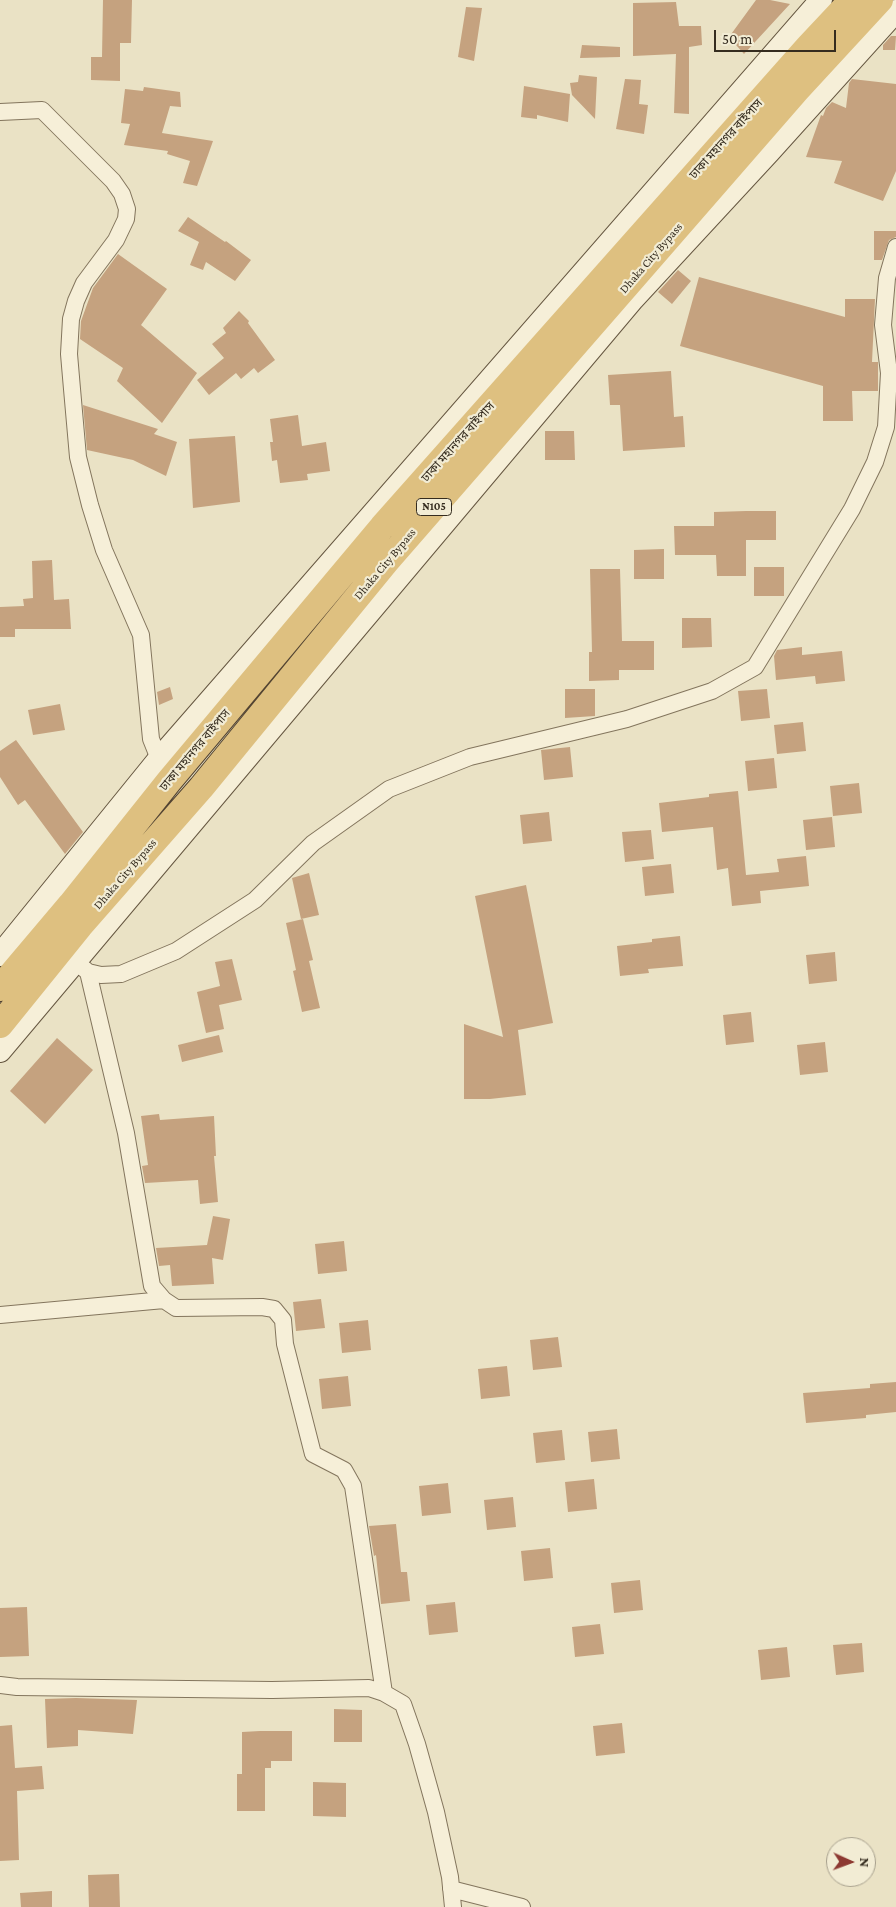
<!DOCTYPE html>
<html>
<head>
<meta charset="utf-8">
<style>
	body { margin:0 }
	#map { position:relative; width:896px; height:1907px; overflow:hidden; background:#eae2c5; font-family:"Crimson Pro",serif }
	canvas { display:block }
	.north { position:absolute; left:826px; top:1837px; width:50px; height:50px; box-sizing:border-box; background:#f2ecd4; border:1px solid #a69f8c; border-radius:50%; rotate:92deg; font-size:14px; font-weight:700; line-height:20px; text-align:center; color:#352c1f }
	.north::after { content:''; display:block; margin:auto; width:18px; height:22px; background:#8d3932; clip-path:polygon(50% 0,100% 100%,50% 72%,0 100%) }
	.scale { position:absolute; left:714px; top:30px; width:122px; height:22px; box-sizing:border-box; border:2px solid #352c1f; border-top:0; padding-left:6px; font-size:15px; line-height:18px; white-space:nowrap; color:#352c1f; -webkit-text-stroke:4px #f2ecd4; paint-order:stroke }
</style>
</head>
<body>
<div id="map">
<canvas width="896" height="1907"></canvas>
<div class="north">N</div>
<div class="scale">50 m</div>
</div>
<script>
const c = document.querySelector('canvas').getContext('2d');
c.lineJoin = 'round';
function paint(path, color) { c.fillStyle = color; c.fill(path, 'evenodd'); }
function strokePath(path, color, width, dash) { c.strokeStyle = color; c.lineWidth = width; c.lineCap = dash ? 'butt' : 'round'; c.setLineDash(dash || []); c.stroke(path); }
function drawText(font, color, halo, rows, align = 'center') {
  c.font = font + ' "Crimson Pro","Noto Sans Bengali",serif'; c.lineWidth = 4.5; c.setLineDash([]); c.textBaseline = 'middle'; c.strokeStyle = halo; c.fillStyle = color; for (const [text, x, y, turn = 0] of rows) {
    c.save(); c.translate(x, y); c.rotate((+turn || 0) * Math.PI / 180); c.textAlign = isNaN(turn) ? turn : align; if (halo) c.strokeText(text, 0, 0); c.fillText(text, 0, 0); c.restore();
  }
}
paint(new Path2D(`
	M103 0H132L131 43H120V81L91 80V57H102Z
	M756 0H770L790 4 744 54 729 37Z
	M676 2 679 26H701L702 45 689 47V114L674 113 676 54 633 56V3Z
	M466 7 482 8 474 61 458 57Z
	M891 36H896L895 50H883V45Z
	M582 45 620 47V57L580 58Z
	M579 75 597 77 595 119 572 95 570 83 578 82Z
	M625 79 641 80 639 104 648 105 644 134 616 129Z
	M852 79 896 84V171L883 201 834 183 842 161 806 157 821 115 823 116 826 108 832 102 846 108 849 83Z
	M524 86 570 94 568 122 537 115V119L521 117Z
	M144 87 180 92 181 107 170 106 162 133 213 141 197 186 183 183 190 161 167 154 168 151 124 145 130 124 121 123 125 89 143 91Z
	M188 217 225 242 226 241 251 260 235 281 206 262 203 270 190 265 199 242 178 231Z
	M874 231H896V237L889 240 882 260H874Z
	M118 254 167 289 141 325 197 373 162 423 117 381 123 368 80 339 81 321 93 288Z
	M678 270 691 281 672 304 658 292Z
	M699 277 845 317V299H875L872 362H878V391H852L853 421H823V386L680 346Z
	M239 311 249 321 248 323 275 360 258 373 254 368 241 379 236 373 209 395 197 380 224 358 212 344 226 333 223 328Z
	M671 371 674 417 683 416 685 447 623 451 620 405H610L608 375Z
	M83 405 158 429 154 434 177 442 166 476 133 460 87 450Z
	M298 415 302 446 326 442 330 471 307 474 308 480 280 483 277 460 272 461 270 442H273L270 419Z
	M545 431H574L575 460H545Z
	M235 436 240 502 193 508 189 439Z
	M746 511H776V540H746V576H717L716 555H675L674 526H714V512Z
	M664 549V579H634V550Z
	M52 560 54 600 69 599 71 629H15V637H0V607L24 606 23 599 33 598 32 561Z
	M754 567H784V596H754Z
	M590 569H620L622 641H654V670H619V680L589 681V652H592Z
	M682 618H711L712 647 682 648Z
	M802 647V655L842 651 845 681 816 684 815 676 776 680 774 656 777 650Z
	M170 687 173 699 159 705 157 692Z
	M565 689H595V716L565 718Z
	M767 689 770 718 741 721 738 691Z
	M60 704 65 730 33 735 28 710Z
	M803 722 806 751 777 754 774 725Z
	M16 740 83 832 65 854 25 800 18 805 0 777V751Z
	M570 747 573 777 544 780 541 750Z
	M774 758 777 788 748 791 745 761Z
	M859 783 862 813 833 816 830 786Z
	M738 791 746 875 779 872 777 859 806 856 809 886 760 891 761 903 732 906 728 868 717 870 713 827 662 832 659 803 709 797V794Z
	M549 812 552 841 523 844 520 815Z
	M832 817 835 847 806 850 803 820Z
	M651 830 654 859 625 862 622 832Z
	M671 864 674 893 645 896 642 867Z
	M309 873 319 915 301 919 292 878Z
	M526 885 553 1023 518 1030 526 1095 490 1099H464V1024L503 1037 475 896Z
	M303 919 313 960 309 961 320 1008 302 1012 293 971 296 970 286 923Z
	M680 936 683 966 648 969 649 973 620 976 617 946 652 942V939Z
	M835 952 837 981 809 984 806 955Z
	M232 959 242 1000 219 1005 224 1029 206 1033 197 992 220 986 215 962Z
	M751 1012 754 1042 726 1045 723 1015Z
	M219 1035 223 1052 182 1062 178 1045Z
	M57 1038 93 1070 45 1124 10 1091Z
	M825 1042 828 1072 800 1075 797 1045Z
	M159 1114 160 1120 214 1116 216 1156H214L218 1202 200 1204 198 1180 145 1183 142 1166 148 1165 141 1116Z
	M213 1216 230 1219 223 1260 212 1258 214 1284 172 1286 170 1265 159 1266 156 1248 207 1245Z
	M344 1241 347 1271 318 1274 315 1244Z
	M321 1299 325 1328 296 1331 293 1302Z
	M368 1320 371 1350 342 1353 339 1323Z
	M558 1337 562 1367 533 1370 530 1340Z
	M507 1366 510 1396 481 1399 478 1369Z
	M348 1376 351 1406 322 1409 319 1379Z
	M896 1382V1412L866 1415V1418L806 1423 803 1393 870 1388V1384Z
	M617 1429 620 1459 591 1462 588 1432Z
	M562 1430 565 1460 536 1463 533 1433Z
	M594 1479 597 1509 568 1512 565 1482Z
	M448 1483 451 1513 422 1516 419 1486Z
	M513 1497 516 1527 487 1530 484 1500Z
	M396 1524 401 1572H407L410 1601 381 1604 376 1555 374 1556 369 1526Z
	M550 1548 553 1578 524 1581 521 1551Z
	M640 1580 643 1610 614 1613 611 1583Z
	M455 1602 458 1632 429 1635 426 1605Z
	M27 1607 29 1656 0 1657V1608Z
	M600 1624 604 1654 575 1657 572 1627Z
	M862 1643 864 1672 836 1675 833 1645Z
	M787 1647 790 1677 761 1680 758 1650Z
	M76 1698 137 1700 133 1734 78 1730V1746L47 1748 45 1699Z
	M334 1709 362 1710V1742H334Z
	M622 1723 625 1753 596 1756 593 1726Z
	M12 1725 15 1768 42 1766 44 1789 17 1791 19 1860 0 1861V1726Z
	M260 1731H292V1761H271V1768H265V1811H237V1774H242V1732Z
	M313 1782 346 1783V1817L313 1816Z
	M119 1874 120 1907H89L88 1875Z
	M52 1891V1907H21L20 1893Z`), '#c5a27f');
const minor = new Path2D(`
	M0 112 42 110 113 181 122 194 127 209 126 219 116 240 84 283 76 301 71 319 69 354 72 389 78 457 90 505 104 550 141 635 151 739 159 759
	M76 962 88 972 101 975 121 974 176 951 255 900 313 843 389 789 470 757 627 719 712 691 755 667 852 509 875 462 886 427 889 373 883 325 887 278 896 247
	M88 972 126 1133 152 1286 164 1300 176 1308 262 1307 274 1309 283 1320 285 1344 313 1454 344 1470 353 1486 384 1693
	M0 1315 164 1300
	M0 1685 17 1687 272 1690 369 1688 384 1693 403 1704 417 1744 436 1812 450 1877 453 1907
	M451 1889 522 1907`);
const secondary = new Path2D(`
	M0 955 159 759 821 0
	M0 1051 633 299 769 152 896 11`);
const trunk = new Path2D(`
	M0 988 71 904 169 781 382 527 808 47 852 0
	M0 1025 80 926 201 788 386 562 797 90 880 0`);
strokePath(minor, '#83755d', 18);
strokePath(secondary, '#655640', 24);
strokePath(trunk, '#524331', 28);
strokePath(minor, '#f6efd8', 16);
strokePath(secondary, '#f6efd8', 22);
strokePath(trunk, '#dec080', 26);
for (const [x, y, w] of [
	[434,507,35]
]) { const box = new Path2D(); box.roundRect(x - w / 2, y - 8.5, w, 17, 4); c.fillStyle = '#f2ecd4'; c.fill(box); strokePath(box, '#352c1f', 1); }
drawText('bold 11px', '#352c1f', null, [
	["N105",434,507]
]);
drawText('12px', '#352c1f', '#f2ecd4', [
	["ঢাকা মহানগর বাইপাস",726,139,-48],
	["Dhaka City Bypass",651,258,-49],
	["ঢাকা মহানগর বাইপাস",458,442,-48],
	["Dhaka City Bypass",385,564,-50],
	["ঢাকা মহানগর বাইপাস",195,750,-50],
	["Dhaka City Bypass",125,874,-49]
]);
</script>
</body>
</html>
